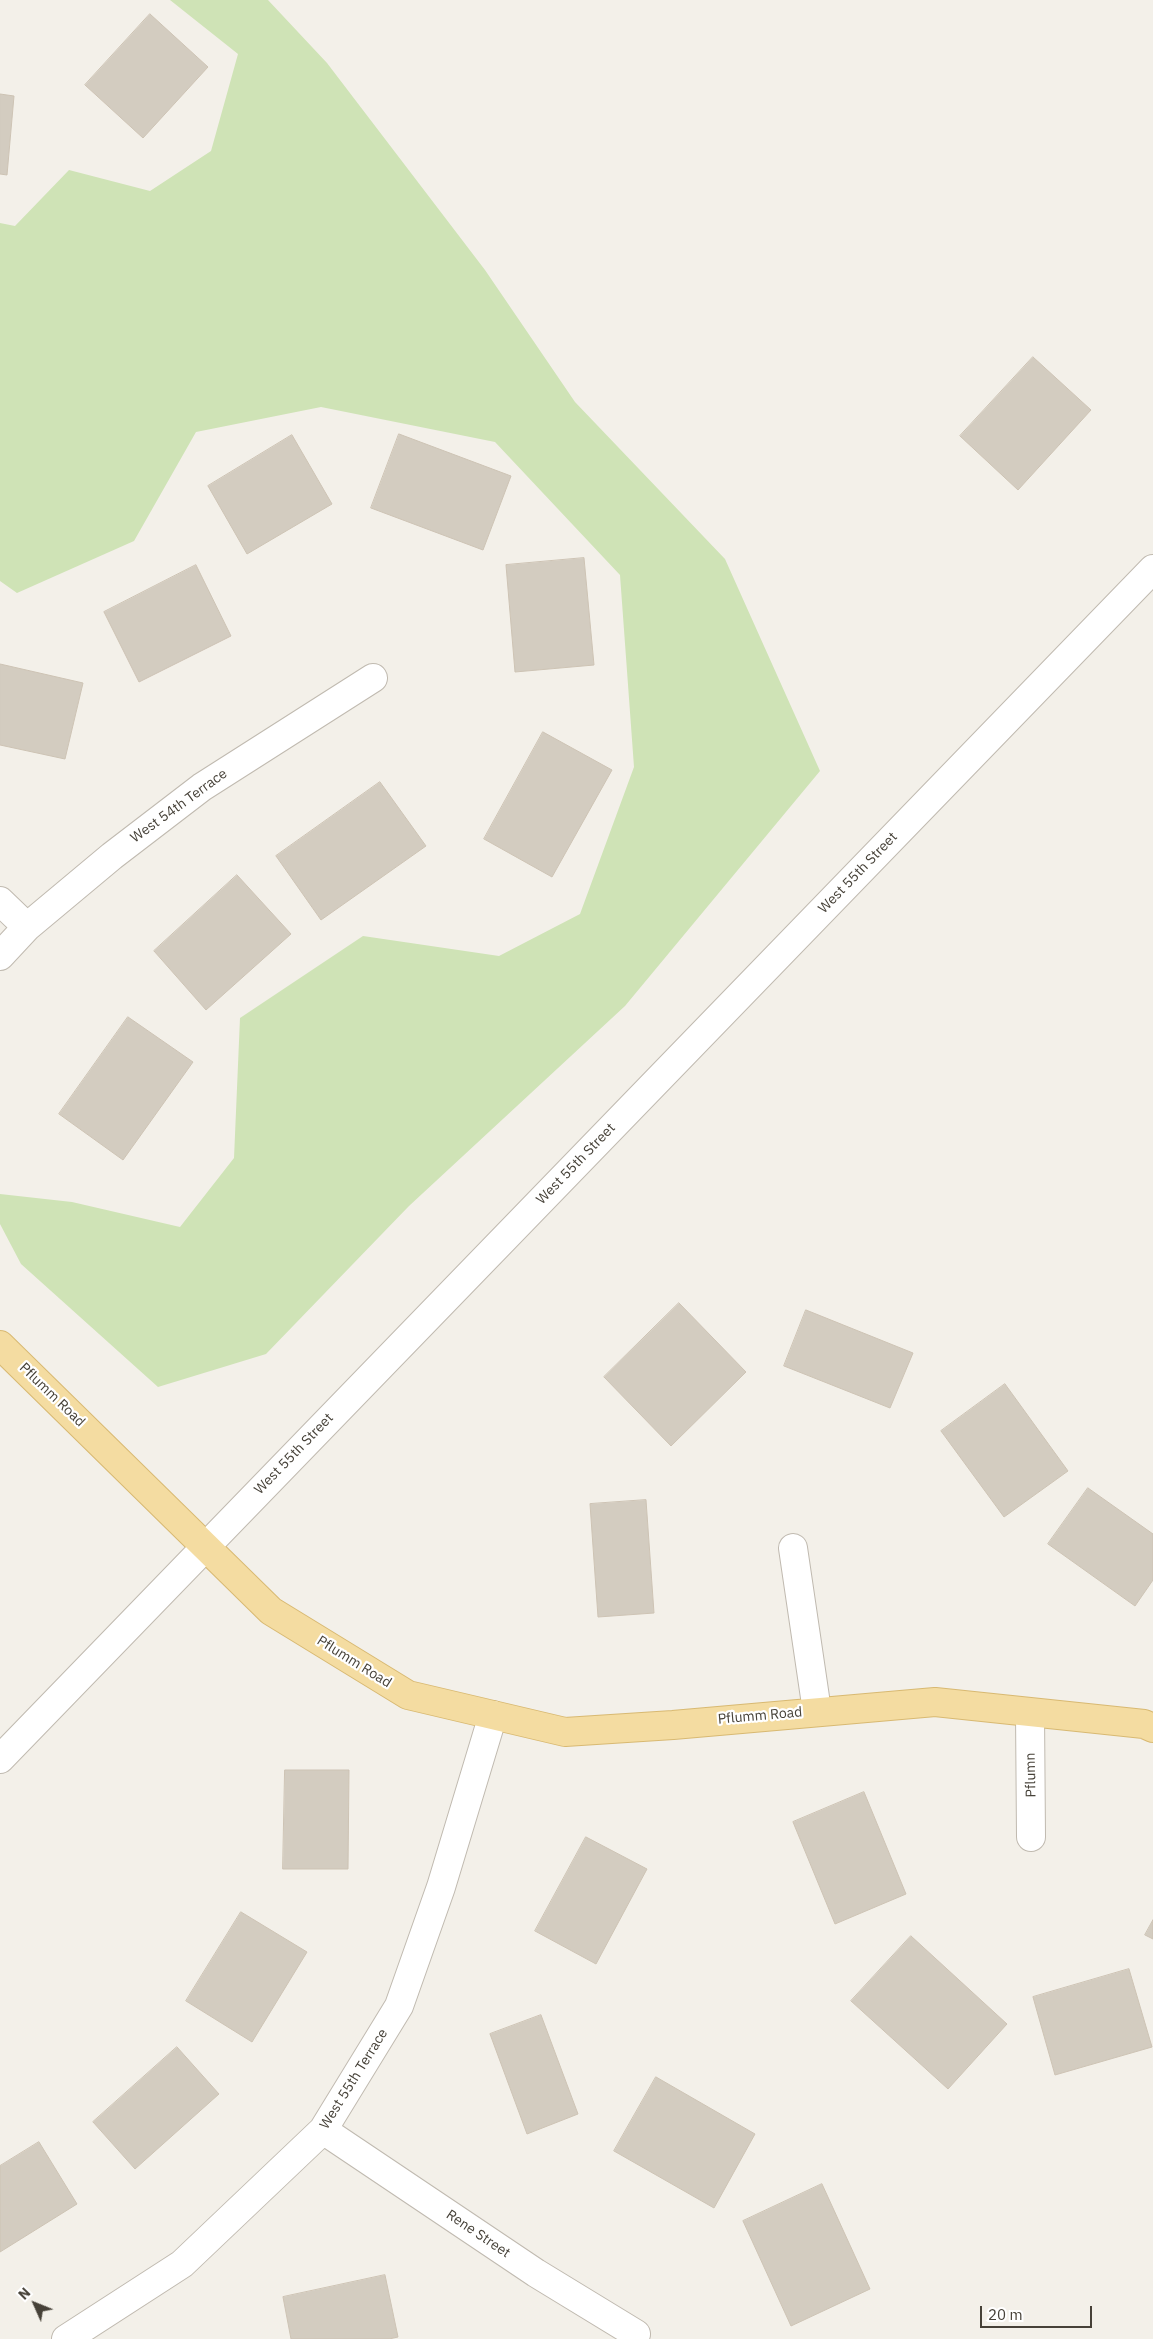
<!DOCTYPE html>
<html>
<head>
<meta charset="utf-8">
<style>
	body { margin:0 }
	#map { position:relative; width:1153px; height:2339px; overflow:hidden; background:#f3f0e9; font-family:"IBM Plex Sans",sans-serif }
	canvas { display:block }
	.north { position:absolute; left:10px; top:2279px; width:50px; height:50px; -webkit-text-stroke:4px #fff; paint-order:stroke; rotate:314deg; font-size:14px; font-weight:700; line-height:20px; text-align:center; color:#464138 }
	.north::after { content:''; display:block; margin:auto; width:18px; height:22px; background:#464138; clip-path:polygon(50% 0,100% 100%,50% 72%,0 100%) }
	.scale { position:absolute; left:980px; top:2306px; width:112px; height:22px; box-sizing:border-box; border:2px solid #464138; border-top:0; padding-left:6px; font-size:15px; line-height:18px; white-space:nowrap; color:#464138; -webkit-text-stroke:4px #fff; paint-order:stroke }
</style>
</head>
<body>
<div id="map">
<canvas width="1153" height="2339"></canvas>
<div class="north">N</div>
<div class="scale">20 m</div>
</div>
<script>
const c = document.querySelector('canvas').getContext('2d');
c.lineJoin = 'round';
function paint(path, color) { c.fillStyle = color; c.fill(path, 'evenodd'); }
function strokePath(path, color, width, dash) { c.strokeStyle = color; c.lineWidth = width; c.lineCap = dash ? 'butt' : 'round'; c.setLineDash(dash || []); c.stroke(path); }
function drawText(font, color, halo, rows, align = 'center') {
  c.font = font + ' "IBM Plex Sans",sans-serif'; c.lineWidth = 4.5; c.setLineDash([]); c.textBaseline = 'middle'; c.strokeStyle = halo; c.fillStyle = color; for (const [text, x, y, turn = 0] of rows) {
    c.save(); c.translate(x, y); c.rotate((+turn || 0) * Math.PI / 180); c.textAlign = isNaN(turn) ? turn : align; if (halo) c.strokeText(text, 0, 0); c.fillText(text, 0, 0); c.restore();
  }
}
paint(new Path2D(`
	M170 0H268L327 63 485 270 575 402 725 559 820 771 625 1006 409 1206 266 1354 158 1387 21 1264 0 1224V1194L72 1202 180 1227 234 1158 240 1018 363 936 499 956 580 914 634 767 620 575 495 442 321 407 196 432 134 541 17 593 0 581V223L15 226 69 170 150 191 211 151 238 54Z`), '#cfe3b6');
const building = new Path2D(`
	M150 14 208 67 143 138 85 85Z
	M0 94 14 96 7 175 0 174Z
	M1033 357 1091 410 1018 490 960 436Z
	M399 434 511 476 483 550 371 508Z
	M292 435 332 504 247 554 208 486Z
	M584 558 594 665 515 672 506 565Z
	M196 565 231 636 139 682 104 612Z
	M0 664 83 683 65 759 0 745Z
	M543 732 612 770 552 877 484 839Z
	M380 782 426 846 321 920 276 856Z
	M237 875 291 934 206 1010 154 951Z
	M128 1017 193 1062 123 1160 59 1114Z
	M679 1303 746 1372 671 1446 604 1377Z
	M806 1310 913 1353 890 1408 784 1366Z
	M1005 1384 1068 1471 1004 1517 941 1431Z
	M1088 1488 1153 1534V1580L1135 1606 1048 1544Z
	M646 1500 654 1613 598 1617 590 1504Z
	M285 1770H349L348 1869H283Z
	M864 1792 906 1894 835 1924 793 1822Z
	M586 1837 647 1869 596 1964 535 1931Z
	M241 1912 307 1952 252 2042 186 2001Z
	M1153 1920V1939L1145 1935Z
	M911 1936 1007 2024 948 2089 851 2001Z
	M1129 1969 1152 2047 1055 2075 1033 1997Z
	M541 2015 578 2114 527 2134 490 2034Z
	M177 2047 219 2094 135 2169 93 2122Z
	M656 2077 755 2134 714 2208 614 2151Z
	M39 2142 77 2204 0 2252V2166Z
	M822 2184 870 2289 791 2326 743 2221Z
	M385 2275 398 2337 389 2339H291L283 2297Z`);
paint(building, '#d3ccc0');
strokePath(building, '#cdc3b4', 1);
const minor = new Path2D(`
	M0 901 27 927
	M0 956 27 927 112 856 202 787 373 678
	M793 1548 817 1711
	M1030 1713 1031 1837
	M0 1759 1153 569
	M323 2130 536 2273 636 2334
	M66 2339 182 2264 323 2130 399 2006 441 1887 493 1715`);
const major = new Path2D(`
	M0 1345 271 1611 408 1695 565 1732 673 1725 935 1702 1144 1724 1153 1728`);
strokePath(minor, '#c0bab0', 30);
strokePath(major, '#d8b972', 30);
strokePath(minor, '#fff', 28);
strokePath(major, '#f4dca1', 28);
drawText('14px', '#464138', '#fff', [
	["West 54th Terrace",179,806,-36],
	["West 55th Street",858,873,-46],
	["West 55th Street",576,1164,-46],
	["Pflumm Road",52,1395,44],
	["West 55th Street",294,1454,-46],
	["Pflumm Road",354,1662,32],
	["Pflumm Road",760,1716,-5],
	["Pflumn",1031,1775,-91],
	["West 55th Terrace",354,2079,-58],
	["Rene Street",478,2234,34]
]);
</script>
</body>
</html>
